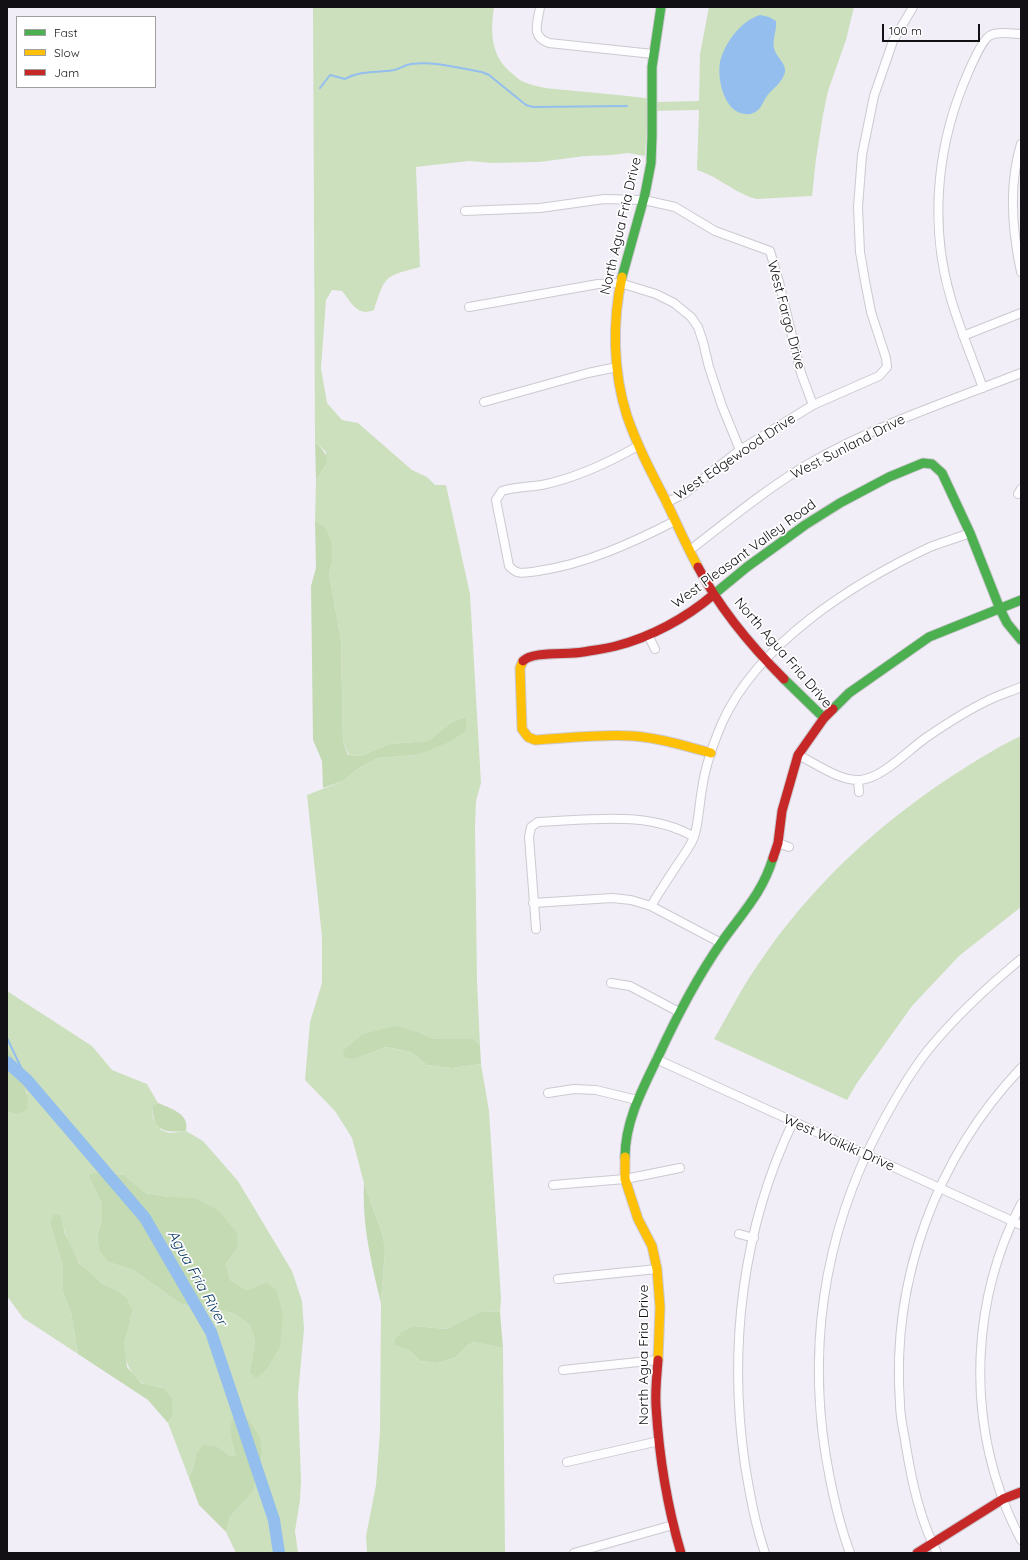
<!DOCTYPE html>
<html>
<head>
<meta charset="utf-8">
<style>
	body { margin:0 }
	#map { position:relative; width:1028px; height:1560px; overflow:hidden; background:#f2eef8; font-family:Quicksand,sans-serif }
	canvas { display:block }
	.frame { position:absolute; inset:0; border:8px solid #121015; pointer-events:none }
	.legend { position:absolute; left:16px; top:16px; width:140px; height:72px; box-sizing:border-box; background:#fff; border:1px solid #a09fa1; margin:0; padding:5px 7px; list-style:none; font-size:12px; color:#121015 }
	.legend li { display:flex; align-items:center; gap:8px; height:20px }
	.legend b { width:20px; border:1px solid #a09fa1 }
	.scale { position:absolute; left:882px; top:24px; width:98px; height:18px; box-sizing:border-box; border:2px solid #121015; border-top:0; padding-left:5px; font-size:12px; line-height:14px; white-space:nowrap; color:#121015; -webkit-text-stroke:3px #fff; paint-order:stroke }
</style>
</head>
<body>
<div id="map">
<canvas width="1028" height="1560"></canvas>
<div class="frame"></div>
<ul class="legend">
<li><b style="height:5px;background:#4caf50"></b>Fast</li>
<li><b style="height:5px;background:#ffc107"></b>Slow</li>
<li><b style="height:5px;background:#c62828"></b>Jam</li>
</ul>
<div class="scale">100 m</div>
</div>
<script>
const c = document.querySelector('canvas').getContext('2d');
c.lineJoin = 'round';
function paint(path, color) { c.fillStyle = color; c.fill(path, 'evenodd'); }
function strokePath(path, color, width, dash) { c.strokeStyle = color; c.lineWidth = width; c.lineCap = dash ? 'butt' : 'round'; c.setLineDash(dash || []); c.stroke(path); }
function drawText(font, color, halo, rows, align = 'center') {
  c.font = font + ' Quicksand,sans-serif'; c.lineWidth = 3.5; c.setLineDash([]); c.textBaseline = 'middle'; c.strokeStyle = halo; c.fillStyle = color; for (const [text, x, y, turn = 0] of rows) {
    c.save(); c.translate(x, y); c.rotate((+turn || 0) * Math.PI / 180); c.textAlign = isNaN(turn) ? turn : align; if (halo) c.strokeText(text, 0, 0); c.fillText(text, 0, 0); c.restore();
  }
}
paint(new Path2D(`
	M313 7H494C490 34 491 58 514 75 517 78 521 81 524 82 540 89 558 89 575 91 598 93 622 95 645 98L659 102 699 101 700 54 709 7H854L846 40 828 91 823 115 816 159 812 196 757 199C743 196 733 188 720 181 713 176 705 173 697 170L699 110 648 111 645 156 628 153 612 155 585 156 539 162 492 163 469 161 416 167 420 267C383 277 386 275 374 310 357 317 351 302 342 291L332 290 326 300 321 368 327 403 342 420 358 423 412 470 427 477 435 485H446L470 594 481 783 476 801 475 826 477 981 480 1045 473 1039H434L418 1032 354 1059 386 1047 411 1052 427 1065 452 1068 481 1064 489 1111 501 1298 500 1312 482 1311 446 1329 415 1326 396 1345 410 1351 420 1361 437 1363 455 1358 468 1345 476 1342 503 1348 505 1553H367L366 1536 376 1485 380 1432 381 1303 385 1250 383 1236 364 1183 352 1138 335 1111 305 1080 310 1022 322 983V937L307 795 343 781 359 768 378 758 417 755 466 731V717L452 722 428 741 389 744 361 756 349 755 343 742 341 640 329 574 332 562 324 526 315 521 316 480 325 467 326 452 315 442Z
	M1021 736V907L959 956 912 1006 857 1083 847 1100 714 1039C728 1015 741 989 757 966 810 886 883 819 963 769 982 757 1001 745 1021 736Z
	M7 991 92 1046 112 1070 147 1084 158 1103 152 1105 153 1118 161 1130 170 1133 186 1131 203 1141 238 1181 292 1271 302 1301 304 1329 298 1395 301 1481 300 1500 295 1531 298 1553H236L226 1532 230 1517 252 1493 231 1429 237 1456H230L218 1447 196 1454 193 1468 189 1478 168 1423 173 1415 163 1388C157 1386 149 1386 143 1383 130 1377 122 1354 124 1341 127 1327 136 1314 128 1300 123 1292 111 1288 103 1284 78 1270 66 1243 61 1216L50 1223 63 1267V1292L71 1313 78 1354 23 1318 7 1296V1112L16 1114 27 1093 7 1047ZM96 1172 124 1175 146 1193 168 1197 238 1247 226 1264 230 1280 247 1290 266 1282 250 1373 255 1341 250 1325 233 1313 181 1304 133 1270 108 1262 99 1251 97 1237 102 1219V1204L88 1175Z`), '#cce0bd');
paint(new Path2D(`
	M315 442C332 458 329 462 316 480Z
	M315 521 324 526 331 541 332 562 329 574 341 640 343 742 348 755 361 756 389 744 428 741 452 722 466 717V731L449 742 417 755 378 758 359 768 343 781 323 788 322 761 313 740 311 586 316 568Z
	M395 1026 418 1032 434 1039H473L480 1045 481 1064 452 1068 427 1065 411 1052 386 1047 354 1059 343 1057 344 1050 363 1034Z
	M7 1047C16 1064 31 1091 27 1110L16 1114 7 1112Z
	M158 1103C172 1109 190 1114 186 1131 162 1133 154 1131 152 1105Z
	M96 1172 124 1175 146 1193 168 1197 194 1198 218 1210 237 1233 238 1247 226 1264 230 1280 247 1290 266 1282 277 1291 283 1315 280 1346 267 1369 256 1378 250 1373 255 1341 250 1325 233 1313 181 1304 133 1270 108 1262 99 1251 97 1237 102 1219V1204L88 1175Z
	M364 1183 383 1236 385 1250 381 1303C371 1262 362 1225 364 1183Z
	M54 1214 61 1216 65 1234 79 1263 101 1283 118 1291 127 1298 132 1309 130 1322 124 1342 127 1367 141 1383 163 1388 172 1399 173 1415 168 1423 148 1400 78 1354 71 1313 63 1292V1267L50 1223Z
	M482 1311 500 1312 503 1348 475 1342 468 1345 455 1358 437 1363 420 1361 410 1351 395 1345V1339L402 1332 415 1326 446 1329Z
	M234 1417 248 1419 260 1438 262 1453 252 1493 230 1517 226 1532 199 1505 189 1478 193 1468 196 1454 203 1445 218 1447 230 1456H236C234 1444 226 1427 234 1417Z`), '#c4dab3');
paint(new Path2D(`
	M760 15 769 17 776 21C777 31 772 39 774 48 776 58 786 62 785 72 783 82 772 89 767 96 764 100 762 106 759 109 755 113 750 115 745 114 724 112 717 79 720 62 725 42 741 21 760 15Z`), '#93beee');
strokePath(new Path2D(`
	M320 88 330 75 345 79C361 70 377 73 394 70 399 69 405 65 411 64 436 61 458 68 482 72L489 75 526 105 533 107 627 106
	M7 1038 27 1080`), '#93beee', 2);
strokePath(new Path2D(`
	M7 1062 27 1080 145 1218 211 1332 274 1520 279 1553`), '#93beee', 12);
const street = new Path2D(`
	M540 7C538 23 530 36 549 43L653 54
	M1021 144C1008 186 1012 230 1021 272
	M465 211 540 208 604 199 644 200 675 207 715 231 770 251 779 282 801 373 813 405
	M469 307 598 284 620 283 656 294 674 303 691 317 698 327 703 342 709 367 722 406 740 450
	M963 336 1021 313
	M983 388C972 358 960 329 951 299 930 229 936 152 963 85 967 75 982 38 991 35 1000 31 1012 34 1021 34
	M484 402 588 373 617 367
	M638 446C608 463 576 478 542 485 529 487 515 487 502 491L496 500 509 566C511 568 514 571 517 572 523 574 531 572 538 571 586 564 632 543 675 521
	M1018 494 1021 489
	M666 503 685 493 740 450 813 405 879 376 887 367 886 358 871 312 865 281 860 252 858 207 862 155 874 96 893 41 913 7
	M690 550C729 520 767 488 810 463 876 425 950 401 1021 373
	M648 635 655 649
	M798 755C817 764 839 781 860 780 883 778 908 750 927 737 946 724 966 711 987 701 998 695 1010 692 1021 687
	M858 780 859 792
	M778 843 789 847
	M533 903 612 898 631 900 651 906 721 943
	M651 906C659 892 668 879 677 865 683 856 690 847 694 837 699 822 699 805 702 789 705 767 713 744 722 723 758 643 853 583 930 547 943 542 957 538 970 533
	M536 929 529 837 531 827 538 822C588 820 649 810 694 837
	M611 983 630 986 679 1012
	M656 1059 1021 1225
	M548 1093 574 1089 596 1090 637 1100
	M553 1185 625 1179 680 1168
	M1021 1204C972 1299 967 1411 1007 1510 1011 1520 1016 1530 1021 1540
	M739 1234 754 1238
	M558 1279 657 1269
	M563 1370 657 1360
	M567 1462 659 1441
	M574 1553 673 1525
	M765 1553C755 1524 750 1495 745 1465 728 1349 742 1228 793 1122
	M850 1553C841 1529 835 1504 830 1479 805 1356 822 1236 881 1125 895 1099 910 1073 928 1050 956 1016 987 987 1021 959
	M937 1553C920 1519 912 1483 906 1446 904 1432 900 1418 900 1404 891 1280 936 1158 1021 1068`);
const fast = new Path2D(`
	M622 277 645 194 651 163 652 136V67L661 7
	M713 595 747 567 805 525 840 503 889 477 923 463 932 464 942 473 970 533 1000 609 1007 623 1021 640
	M784 679 824 718
	M833 709 849 693 929 637 1021 600
	M625 1157C625 1121 643 1088 658 1057 676 1018 696 979 721 943 742 913 762 894 773 858`);
const slow = new Path2D(`
	M622 277C612 322 613 372 627 416 637 445 651 472 665 499 676 522 686 545 698 567
	M523 661 520 668 522 729 528 737 535 740C568 738 600 734 633 736 660 738 685 746 711 753
	M625 1157V1179L638 1219 652 1246 657 1269 660 1307 658 1360`);
const jam = new Path2D(`
	M698 567C720 609 751 646 784 679
	M523 661C532 651 568 655 583 652 594 650 605 649 616 646 651 637 686 618 713 595
	M773 858 778 843 782 811 798 755 824 718 833 709
	M658 1360C657 1375 655 1390 656 1406 659 1455 667 1506 681 1553
	M917 1553 1003 1499 1021 1492`);
strokePath(street, '#ccc9d0', 10);
strokePath(fast, '#ccc9d0', 11);
strokePath(slow, '#ccc9d0', 11);
strokePath(jam, '#ccc9d0', 11);
strokePath(street, '#fdfcfe', 8);
strokePath(fast, '#4caf50', 9);
strokePath(slow, '#ffc107', 9);
strokePath(jam, '#c62828', 9);
drawText('14px', '#121015', '#fff', [
	["North Agua Fria Drive",621,226,-77],
	["West Fargo Drive",786,315,75],
	["West Sunland Drive",848,447,-27],
	["West Edgewood Drive",735,457,-34],
	["West Pleasant Valley Road",744,554,-36],
	["North Agua Fria Drive",783,653,49],
	["West Waikiki Drive",839,1143,24],
	["North Agua Fria Drive",644,1355,-90]
]);
drawText('italic 15px', '#0e3d66', '#fff', [
	["Agua Fria River",197,1278,61]
]);
</script>
</body>
</html>
